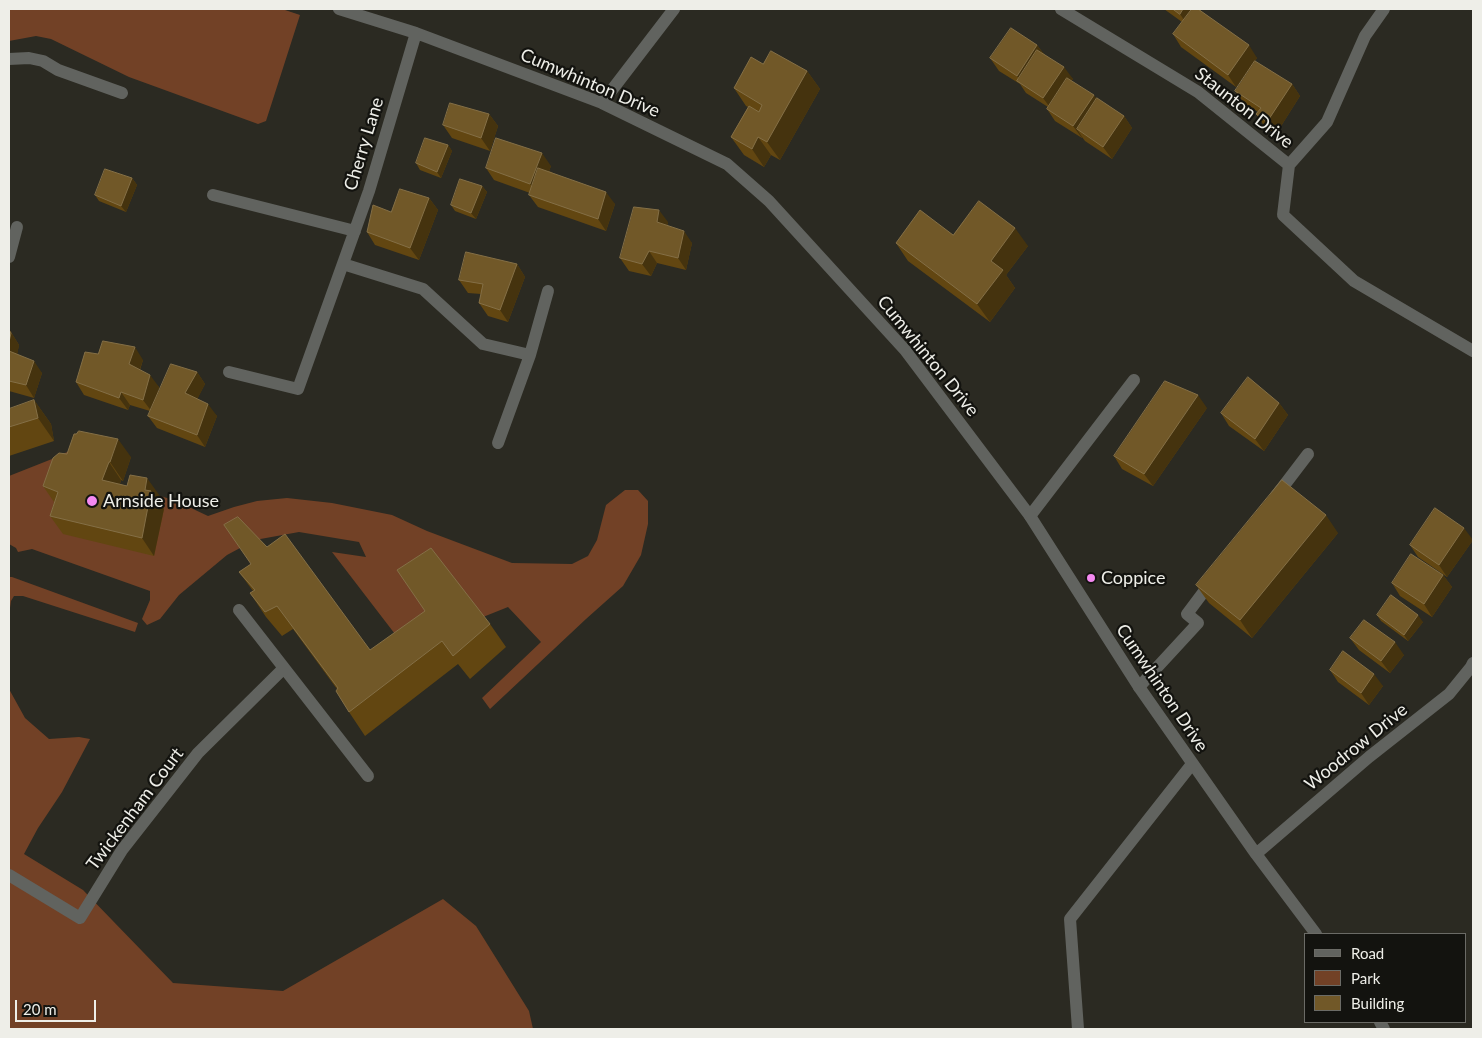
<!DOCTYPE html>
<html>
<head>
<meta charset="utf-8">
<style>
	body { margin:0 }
	#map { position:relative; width:1482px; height:1038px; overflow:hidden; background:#2b2a22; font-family:Lato,sans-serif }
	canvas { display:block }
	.frame { position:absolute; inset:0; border:10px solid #eeeee8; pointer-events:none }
	.legend { position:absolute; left:1304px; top:933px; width:162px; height:90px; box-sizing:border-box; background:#13130f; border:1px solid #6b6b66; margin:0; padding:6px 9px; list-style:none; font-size:15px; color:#eeeee8 }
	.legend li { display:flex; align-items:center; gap:10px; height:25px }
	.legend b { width:25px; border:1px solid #6b6b66 }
	.scale { position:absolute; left:15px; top:1000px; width:81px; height:22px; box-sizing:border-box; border:2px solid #eeeee8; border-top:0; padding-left:6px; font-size:15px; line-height:18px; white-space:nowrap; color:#eeeee8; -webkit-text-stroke:4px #13130f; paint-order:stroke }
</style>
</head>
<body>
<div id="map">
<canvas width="1482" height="1038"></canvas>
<div class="frame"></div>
<ul class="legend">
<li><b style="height:6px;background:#61635f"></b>Road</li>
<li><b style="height:14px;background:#724126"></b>Park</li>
<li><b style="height:14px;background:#715828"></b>Building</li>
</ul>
<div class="scale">20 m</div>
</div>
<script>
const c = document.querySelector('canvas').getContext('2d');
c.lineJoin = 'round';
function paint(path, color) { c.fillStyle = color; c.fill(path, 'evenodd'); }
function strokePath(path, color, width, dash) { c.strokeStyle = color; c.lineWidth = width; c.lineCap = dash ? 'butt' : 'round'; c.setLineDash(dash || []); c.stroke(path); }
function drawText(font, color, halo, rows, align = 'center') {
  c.font = font + ' Lato,sans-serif'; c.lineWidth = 4.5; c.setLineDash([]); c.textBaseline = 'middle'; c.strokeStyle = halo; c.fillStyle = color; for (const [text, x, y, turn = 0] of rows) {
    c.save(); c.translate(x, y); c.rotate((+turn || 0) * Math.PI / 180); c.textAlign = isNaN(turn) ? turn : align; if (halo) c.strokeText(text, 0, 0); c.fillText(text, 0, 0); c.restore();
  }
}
paint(new Path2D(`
	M9 9H282L300 15 266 121 258 124 129 77 51 39 36 36 9 41Z
	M78 447 80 472 157 508 160 496 174 500 208 516 234 507 257 501 287 498 332 503 392 515 427 531 512 563 572 564 588 556 597 540 606 505 625 490H638L648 501V524L641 555 623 586 586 619 490 709 482 698 541 642 508 607 483 617 429 616 398 638 332 552 366 557 359 542 299 532 255 540 227 555 179 595 160 619 147 625 142 619 150 600V591L32 549 18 552 16 548 9 544V476L52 459Z
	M9 577H12L138 623 135 632 23 596H14L11 601 9 615Z
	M9 689 25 718 49 739 79 737 90 739 62 792 38 828 24 854 83 890 173 983 283 991 443 899 476 926 529 1011 533 1029H9Z`), '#724126');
strokePath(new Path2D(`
	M1276 496 1308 454
	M1030 516 1134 380
	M1139 687 1198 623 1187 614 1211 582
	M1078 1029 1070 919 1192 764`), '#61635f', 12);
strokePath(new Path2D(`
	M339 9 416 33 602 103 727 164 769 201 905 350 1030 516 1139 687 1256 854 1316 934
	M1061 9 1198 92 1289 165 1283 215 1354 281 1473 351
	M9 59 29 58 43 61 58 70 122 93
	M602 103 674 9
	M1289 165 1327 122 1365 36 1384 9
	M213 195 355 231
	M9 257 17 227
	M343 264 423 289 483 344 530 355 548 291
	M229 372 298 389 369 191 416 33
	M498 443 530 355
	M239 610 368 776
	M1256 854 1369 757 1449 694 1471 667 1473 663
	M9 875 80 918 122 850 198 753 284 668
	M1380 1022 1384 1029`), '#61635f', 12);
paint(new Path2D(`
	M1164 9H1201L1200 10 1257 58 1236 87 1181 47 1173 34 1182 22Z
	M1037 45 1043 53 1073 79 1071 81 1096 99 1124 116 1132 128 1112 159 1085 141 1082 137V138L1055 121 1047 109 1048 107 1026 93 1020 84 999 71 990 58Z
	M763 64 807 71 820 89 780 160 771 155 764 167 744 155 731 137 748 107 746 106 734 88Z
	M1292 84 1300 96 1276 134 1265 127 1256 114 1258 112 1244 103 1235 91Z
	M489 114 498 126 490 151 452 138 443 125Z
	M448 145 452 151 441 178 420 170 416 163Z
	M551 166 549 171 615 204 606 231 538 207 529 195 530 193 494 180 486 168Z
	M132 178 137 185 126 212 99 201 95 195Z
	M482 186 487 192 476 219 455 211 451 205Z
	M429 198 438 210 419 260 375 245 367 232 391 212Z
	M668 222 667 226 692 243 686 270 657 263 651 276 629 271 620 258Z
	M953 235 1028 246 1006 275 1015 288 990 322 908 261 896 243Z
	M517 264 525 277 508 322 488 316 479 303 481 294 468 293 459 280Z
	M9 329 19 345 17 354 42 373 34 398 9 391Z
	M98 354 143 360 140 370 159 387 156 399 197 372 205 384 197 399 217 416 205 447 157 428 148 416 150 411 130 405 128 410 84 395 76 382Z
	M34 400 51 424 54 441 9 456V409Z
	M1279 403 1288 415 1264 451 1229 426 1221 413Z
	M1207 408 1153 486 1122 469 1114 456Z
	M67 454 131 457 123 481 121 480 120 484 160 496 159 502 164 509 154 556 63 534 50 516 54 502 43 486Z
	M1338 533 1252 638 1209 603 1196 585Z
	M1473 540 1447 577 1418 557 1410 545Z
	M267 547 370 650 490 624 506 647 470 679 458 664 365 736 349 712 337 689 293 629 282 636 266 617 250 593 253 591 239 572 251 564Z
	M1443 575 1452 587 1432 617 1400 596 1392 583Z
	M1377 615 1423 622 1408 641 1381 621Z
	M1350 638 1404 655 1390 673 1359 650Z
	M1330 670 1383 686 1369 705 1338 682Z`), '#624611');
paint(new Path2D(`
	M1183 9H1201L1188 26 1180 14Z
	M1037 45 1046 57 1023 84 1017 76Z
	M1249 45 1257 58 1236 87 1228 75Z
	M1064 67 1073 79 1052 110 1043 98Z
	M807 71 820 89 780 160 767 142Z
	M1292 84 1300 96 1276 134 1267 122Z
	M1094 95 1102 107 1077 129 1082 137V138L1073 126Z
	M489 114 498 126 490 151 481 138Z
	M1124 116 1132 128 1112 159 1103 147Z
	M758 137 771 155 764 167 752 149Z
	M448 145 452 151 441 178 437 172Z
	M542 153 551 166 539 196 530 184Z
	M132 178 137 185 126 212 121 206Z
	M482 186 487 192 476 219 471 213Z
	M606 192 615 204 606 231 598 219Z
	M429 198 438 210 419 260 410 248Z
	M659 210 668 222 665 235 657 222Z
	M1015 228 1028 246 1006 275 1015 288 990 322 977 304 991 261Z
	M684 231 692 243 686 270 678 258Z
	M649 251 657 263 651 276 642 264Z
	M517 264 525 277 508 322 500 310Z
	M9 329 19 345 16 362 9 353Z
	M135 347 143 360 137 377 129 364Z
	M34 361 42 373 34 398 26 385Z
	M197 372 205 384 194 406 185 393Z
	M150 375 159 387 152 412 143 400Z
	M121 392 130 405 128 410 119 398Z
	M1198 395 1207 408 1153 486 1144 474Z
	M34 400 51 424 54 441 38 418Z
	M1279 403 1288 415 1264 451 1255 439Z
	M208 404 217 416 205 447 197 435Z
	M118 439 131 457 123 481 110 462Z
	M109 462 121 480 115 498 102 480Z
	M147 478 160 496 159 502 164 509 154 556 142 538 145 490Z
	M1326 515 1338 533 1252 638 1240 620Z
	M1464 528 1473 540 1447 577 1439 565Z
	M1443 575 1452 587 1432 617 1424 604Z
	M1418 615 1423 622 1408 641 1404 635Z
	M1395 642 1404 655 1390 673 1381 661Z
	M1374 674 1383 686 1369 705 1361 693Z`), '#45330e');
const building = new Path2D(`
	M1173 9H1183L1180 14Z
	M1192 9H1198L1249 45 1228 75 1173 34Z
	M1011 28 1037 45 1017 76 990 58Z
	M1037 50 1064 67 1043 98 1017 81Z
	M771 51 807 71 767 142 758 137 752 149 731 137 749 106 759 112 762 105 734 88 751 57 763 64Z
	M1255 61 1292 84 1267 122 1256 114 1261 108 1235 91Z
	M1067 78 1094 95 1073 126 1047 109Z
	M1097 98 1124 116 1103 147 1077 129Z
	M450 103 489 114 481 138 443 125Z
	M425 138 448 145 437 172 416 163Z
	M496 138 542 153 530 184 486 168Z
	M538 168 606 192 598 219 529 195Z
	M105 169 132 178 121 206 95 195Z
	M460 179 482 186 471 213 451 205Z
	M400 189 429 198 410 248 367 232 373 205 391 212Z
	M979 201 1015 228 991 261 1003 270 977 304 896 243 920 210 953 235Z
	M634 207 659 210 657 222 684 231 678 258 649 251 642 264 620 258Z
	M466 252 517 264 500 310 479 303 483 284 459 280Z
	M9 330 11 333 9 342Z
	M103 341 135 347 129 364 150 375 143 400 121 392 119 398 76 382 85 352 98 354Z
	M9 351 34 361 26 385 9 381Z
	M171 364 197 372 185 393 208 404 197 435 148 416Z
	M1248 377 1279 403 1255 439 1221 413Z
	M1165 381 1198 395 1144 474 1114 456Z
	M34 400 38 418 9 427V409Z
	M79 431 118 439 110 462H109L102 480 127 486 130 475 147 478 145 490 151 491 142 538 50 516 58 492 43 486 53 458 59 453 67 454 74 434H76Z
	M1282 480 1326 515 1240 620 1196 585Z
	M1435 508 1464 528 1439 565 1410 545Z
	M238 517 267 547 285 534 370 650 425 611 397 570 431 548 490 624 453 656 442 641 349 712 336 691 338 688 277 606 265 612 250 593 255 590 239 572 251 564 224 525Z
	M1411 554 1443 575 1424 604 1392 583Z
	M1391 595 1418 615 1404 635 1377 615Z
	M1364 620 1395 642 1381 661 1350 638Z
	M1343 651 1374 674 1361 693 1330 670Z`);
paint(building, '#715828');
strokePath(building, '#846f46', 1);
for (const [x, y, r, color] of [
	[92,501,6,"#f489f0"],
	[1091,578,5,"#f489f0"]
]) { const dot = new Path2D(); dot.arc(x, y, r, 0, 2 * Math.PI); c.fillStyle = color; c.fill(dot); strokePath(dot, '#13130f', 2); }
drawText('18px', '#eeeee8', '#13130f', [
	["Cumwhinton Drive",590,83,23],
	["Staunton Drive",1244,108,38],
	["Cherry Lane",364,144,-73],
	["Cumwhinton Drive",928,356,51],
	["Cumwhinton Drive",1162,688,56],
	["Woodrow Drive",1356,747,-39],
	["Twickenham Court",135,809,-53]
]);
drawText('18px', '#eeeee8', '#13130f', [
	["Arnside House",103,501],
	["Coppice",1101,578]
], 'left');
</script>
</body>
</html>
